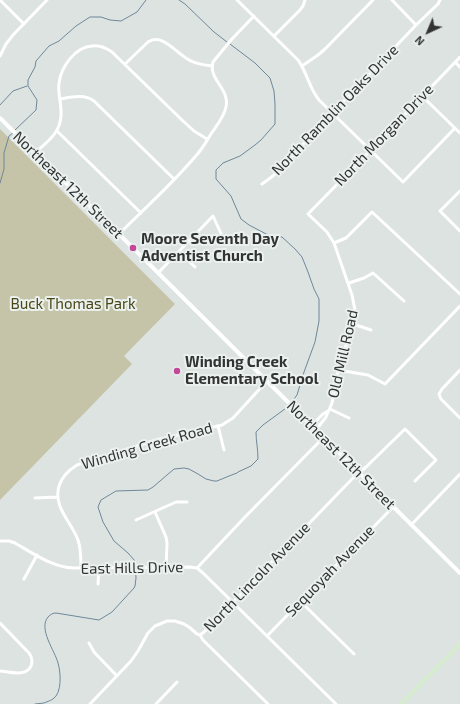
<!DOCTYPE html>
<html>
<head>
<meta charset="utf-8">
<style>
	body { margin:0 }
	#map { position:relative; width:460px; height:704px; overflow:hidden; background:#dde3e1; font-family:"Exo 2",sans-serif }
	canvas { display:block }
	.north { position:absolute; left:408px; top:12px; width:40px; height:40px; -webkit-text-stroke:3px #eaf1ee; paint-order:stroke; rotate:224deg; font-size:11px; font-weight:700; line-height:16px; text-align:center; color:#323433 }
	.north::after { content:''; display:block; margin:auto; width:14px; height:18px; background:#323433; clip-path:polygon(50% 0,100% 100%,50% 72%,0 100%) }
</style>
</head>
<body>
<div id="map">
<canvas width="460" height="704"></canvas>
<div class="north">N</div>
</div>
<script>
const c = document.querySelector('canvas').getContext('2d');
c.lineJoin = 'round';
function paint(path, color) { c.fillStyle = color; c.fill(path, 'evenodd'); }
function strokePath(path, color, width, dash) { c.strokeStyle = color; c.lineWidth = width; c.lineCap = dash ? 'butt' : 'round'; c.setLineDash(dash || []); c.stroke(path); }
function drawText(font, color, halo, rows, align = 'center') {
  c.font = font + ' "Exo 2",sans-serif'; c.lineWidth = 4; c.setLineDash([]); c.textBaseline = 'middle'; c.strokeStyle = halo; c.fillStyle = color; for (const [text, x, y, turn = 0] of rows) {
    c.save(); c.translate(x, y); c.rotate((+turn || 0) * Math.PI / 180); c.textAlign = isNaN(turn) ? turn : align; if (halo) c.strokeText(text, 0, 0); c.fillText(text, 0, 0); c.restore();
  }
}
paint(new Path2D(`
	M0 129 175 304 124 356 132 364 0 500Z`), '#c6c4a8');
strokePath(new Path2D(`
	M179 0 185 4 214 32 227 42
	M230 44 255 63 270 78 274 91 275 104V124L261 140 255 145 240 156 223 163 216 170V179L231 196 234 203 241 219 249 225 270 236 282 237 295 249 302 257 308 272 314 289 319 299V321L315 342 304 372 297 395 291 403
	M0 105 13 91 27 86
	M15 130 36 110 37 100 28 86V80L35 67 36 61 49 46 59 41 76 26 90 17H101L110 20 121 21 137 12 146 0
	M0 183 4 169V153L9 136 13 133
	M35 704 44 703C46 702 50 701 53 699 62 693 61 673 58 663 55 651 38 629 48 617 51 614 53 613 56 613L99 620 112 612 134 588 135 586 136 578 135 561 128 553 114 541 103 522 98 507 101 500 116 491 148 490 153 487 174 469 184 468 189 469 198 474 206 479 214 481H217L229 476 237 473 238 472 251 466 258 459C258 449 256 441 256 432L263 425 289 406`), '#6f8799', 1);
strokePath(new Path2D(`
	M0 0 24 24
	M237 0 298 60C307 72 309 88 319 100L403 182 455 128
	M392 0 416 25
	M274 36 300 10 303 6 305 0
	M0 56 6 44 13 35 47 0
	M455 62 460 67
	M125 64 148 42C163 32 177 55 191 61 197 64 205 65 212 66
	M302 66 318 55 325 49 373 0
	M422 96 460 133
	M60 99C72 97 84 94 94 101L174 179
	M57 131 141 213
	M35 153C44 144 57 136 60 122 64 109 57 96 59 83 61 67 75 47 92 46 99 45 106 48 112 52L183 121 194 131 207 139
	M262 184 273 176 416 25 438 4 440 0
	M460 191 440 211 460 231
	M119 234C144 209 171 185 194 158 201 151 206 142 211 134 217 125 224 117 226 107 230 88 208 80 213 62L231 40 254 16
	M334 243 346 238 372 212 460 294
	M179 252 195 267
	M158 273 213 216 224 240
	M349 283 364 278 373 273 404 301
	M353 324 371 330
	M338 370 368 375 385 384 460 306
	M460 370 442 389 439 394 441 399 460 418
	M330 409 349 418
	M218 426 224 450
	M311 426 323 414 328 411
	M316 430 326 417 332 403 338 370 353 324 355 310 352 295 334 243 327 232 308 214 363 158 460 57
	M35 498 57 497
	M155 512 166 537 167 543 166 568
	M136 520 176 502H187
	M411 525 460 474
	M0 541H9L15 543C34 554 52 567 74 568L190 567 197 568 203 573 336 704
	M81 568C81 559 81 549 78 540 71 521 53 508 59 486 62 476 69 470 77 465L156 440 222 425 233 418 266 382
	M197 568 245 517 323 438
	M24 579 37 555
	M98 584 99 568
	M301 602 354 654
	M0 623 29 653C32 657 33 661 31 666 26 677 10 672 0 671
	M200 635 203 640 268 704
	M267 636 393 507
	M89 643 94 652 117 676
	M90 704 131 661 138 651 148 633 155 626 167 621H175L184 624 189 627 197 634 200 635 204 632 233 602 353 478 366 467 405 429 436 460 415 481
	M156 704 177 682`), '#fff', 3);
strokePath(new Path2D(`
	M0 118 35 153 119 234 460 573`), '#fff', 4);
strokePath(new Path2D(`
	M401 704 460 644`), '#d6ebcf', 4.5);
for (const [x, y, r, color] of [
	[133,248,4,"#c34899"],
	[177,371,4,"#c34899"]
]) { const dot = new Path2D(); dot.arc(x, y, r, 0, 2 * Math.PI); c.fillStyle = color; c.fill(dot); strokePath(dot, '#eaf1ee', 1.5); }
drawText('15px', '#323433', '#eaf1ee', [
	["North Ramblin Oaks Drive",335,110,-46],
	["North Morgan Drive",384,135,-46],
	["Northeast 12th Street",68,185,44],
	["Old Mill Road",343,354,-77],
	["Winding Creek Road",147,446,-16],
	["Northeast 12th Street",341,455,45],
	["East Hills Drive",132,568,-1],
	["Sequoyah Avenue",330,571,-46],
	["North Lincoln Avenue",257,577,-46]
]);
drawText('bold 15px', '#323433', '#eaf1ee', [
	["Moore Seventh Day",141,239],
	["Adventist Church",141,256],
	["Winding Creek",185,362],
	["Elementary School",185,379]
], 'left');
drawText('15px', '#494515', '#eaf1ee', [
	["Buck Thomas Park",73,304]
]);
</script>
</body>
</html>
